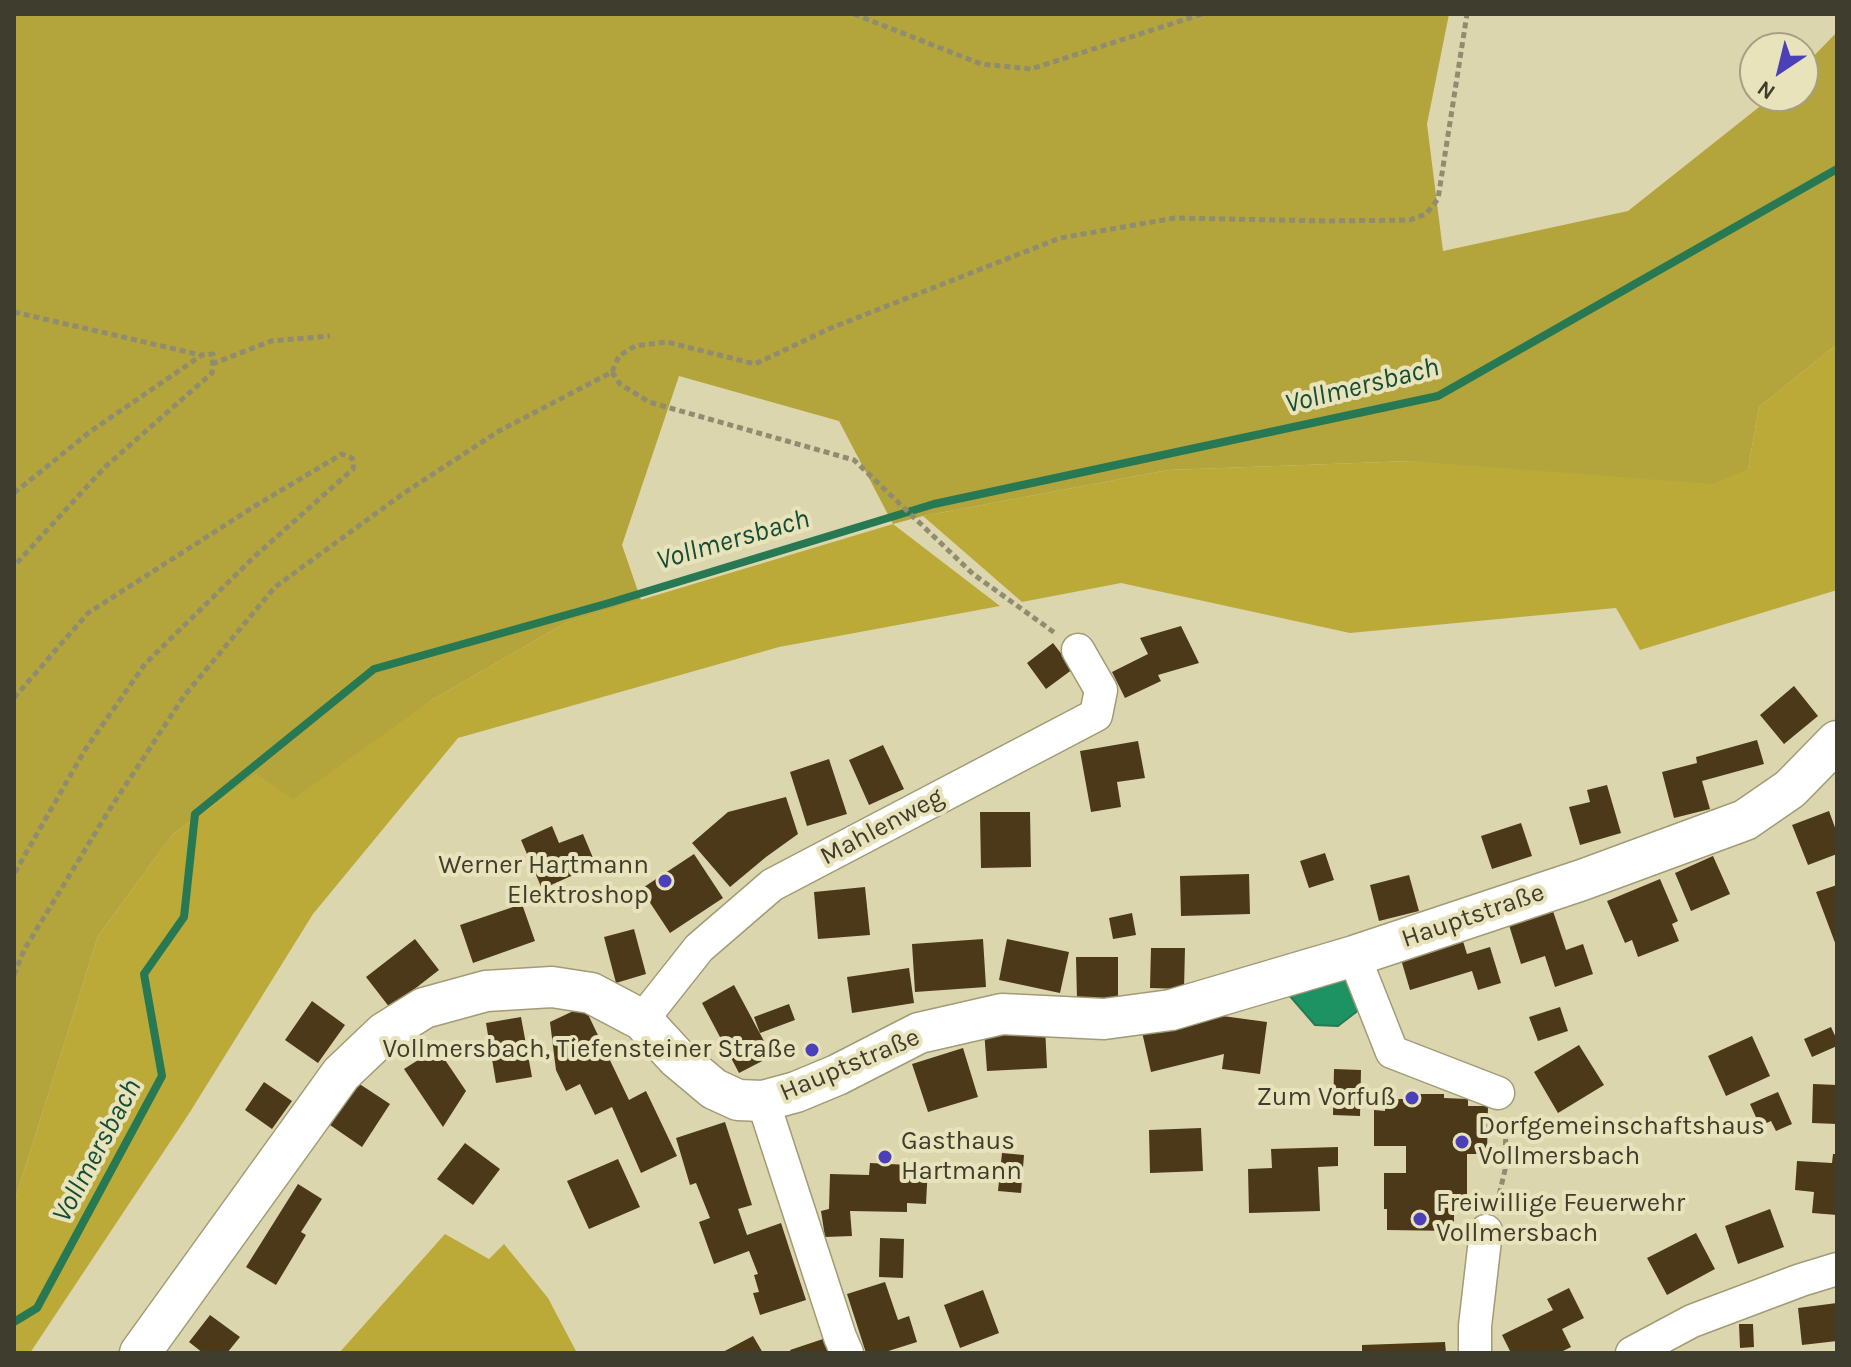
<!DOCTYPE html>
<html>
<head>
<meta charset="utf-8">
<style>
	body { margin:0 }
	#map { position:relative; width:1851px; height:1367px; overflow:hidden; background:#dcd6af; font-family:Karla,sans-serif }
	canvas { display:block }
	.frame { position:absolute; inset:0; border:16px solid #3f3d2d; pointer-events:none }
	.north { position:absolute; left:1739px; top:32px; width:80px; height:80px; box-sizing:border-box; background:#e9e3bc; border:2px solid #a5a183; border-radius:50%; rotate:215deg; font-size:22px; font-weight:700; line-height:32px; text-align:center; color:#3f3d2d }
	.north::after { content:''; display:block; margin:auto; width:28px; height:36px; background:#4b40b7; clip-path:polygon(50% 0,100% 100%,50% 72%,0 100%) }
</style>
</head>
<body>
<div id="map">
<canvas width="1851" height="1367"></canvas>
<div class="frame"></div>
<div class="north">N</div>
</div>
<script>
const c = document.querySelector('canvas').getContext('2d');
c.lineJoin = 'round';
function paint(path, color) { c.fillStyle = color; c.fill(path, 'evenodd'); }
function strokePath(path, color, width, dash) { c.strokeStyle = color; c.lineWidth = width; c.lineCap = dash ? 'butt' : 'round'; c.setLineDash(dash || []); c.stroke(path); }
function drawText(font, color, halo, rows, align = 'center') {
  c.font = font + ' Karla,sans-serif'; c.lineWidth = 8; c.setLineDash([]); c.textBaseline = 'middle'; c.strokeStyle = halo; c.fillStyle = color; for (const [text, x, y, turn = 0] of rows) {
    c.save(); c.translate(x, y); c.rotate((+turn || 0) * Math.PI / 180); c.textAlign = isNaN(turn) ? turn : align; if (halo) c.strokeText(text, 0, 0); c.fillText(text, 0, 0); c.restore();
  }
}
paint(new Path2D(`
	M1837 344V590L1640 650 1616 608 1350 633 1121 583 1022 602 923 516 1168 470 1411 461 1748 469 1759 407Z
	M893 524 1000 606 779 647 458 738 313 914 190 1112 30 1353H14V1203L98 936 173 834 257 774 430 701 567 622Z
	M445 1234 489 1259 504 1244 548 1298 577 1353H339Z`), '#bbaa38');
paint(new Path2D(`
	M14 14H1449L1427 124 1443 251 1628 211 1773 96H1803V67L1837 32V344L1759 407 1748 469 1713 484 1411 461 1168 470 923 516 893 524 839 421 679 376 622 545 641 600 567 622 430 701 293 799 257 774 173 834 98 936 14 1203Z`), '#b3a43c');
const water = new Path2D(`
	M1343 977 1351 979 1364 1006 1338 1026 1315 1025 1289 995Z`);
paint(water, '#1d9364');
strokePath(water, '#277954', 2);
strokePath(new Path2D(`
	M14 1322 37 1308 162 1076 144 974 184 917 195 814 374 669 609 603 934 504 1438 396 1837 169`), '#277954', 8);
paint(new Path2D(`
	M1181 626 1199 663 1158 675 1161 681 1125 698 1112 672 1148 654 1140 638Z
	M1053 643 1073 669 1046 689 1027 663Z
	M1794 686 1818 716 1784 744 1760 715Z
	M1757 740 1764 764 1702 781 1710 809 1674 818 1662 772 1697 763 1696 757Z
	M1138 741 1145 778 1117 782 1121 807 1091 812 1080 751Z
	M883 745 904 789 869 805 849 760Z
	M829 759 847 814 807 826 790 772Z
	M1607 785 1621 833 1580 845 1569 807 1590 802 1587 790Z
	M786 797 798 834 766 857 730 887 692 843 728 812Z
	M1829 811 1837 833V854L1808 865 1792 825Z
	M980 812H1030L1031 867 981 868Z
	M1521 823 1532 856 1492 869 1481 836Z
	M552 826 559 843 583 834 596 865 542 889 521 840Z
	M1325 853 1334 880 1309 888 1300 861Z
	M694 854 723 898 670 933 641 889Z
	M1713 856 1730 894 1691 911 1675 873Z
	M1249 874 1250 914 1181 916 1180 876Z
	M1409 875 1419 911 1379 921 1370 885Z
	M1660 879 1678 921 1672 924 1679 941 1638 957 1632 940 1625 943 1607 901Z
	M1837 885V948L1816 892Z
	M865 887 870 935 818 939 814 892Z
	M522 904 535 941 473 963 460 925Z
	M1553 911 1566 950 1583 944 1593 974 1555 987 1545 956 1521 964 1509 925Z
	M1132 913 1136 935 1113 939 1109 918Z
	M634 929 646 974 616 983 604 937Z
	M1462 938 1467 954 1490 947 1501 983 1478 990 1472 971 1410 990 1400 956Z
	M415 939 439 970 390 1008 366 977Z
	M983 939 986 987 915 992 912 944Z
	M1007 939 1069 952 1060 993 999 980Z
	M1151 948H1185L1184 989 1150 988Z
	M1076 957H1118V998L1077 999Z
	M909 968 914 1003 852 1013 847 977Z
	M734 985 772 1056 739 1073 702 1003Z
	M312 1001 345 1025 318 1063 285 1040Z
	M789 1004 795 1020 760 1033 754 1017Z
	M584 1006 629 1100 646 1091 677 1156 641 1173 612 1107 595 1115 580 1084 566 1091 556 1070 550 1022Z
	M1560 1007 1568 1031 1538 1041 1529 1017Z
	M1215 1015 1267 1022 1260 1074 1222 1069 1224 1054 1151 1072 1142 1032Z
	M521 1017 532 1077 496 1083 486 1023Z
	M1045 1026 1047 1068 987 1071 984 1030Z
	M1831 1027 1837 1040V1046L1812 1057 1804 1039Z
	M1752 1036 1770 1076 1726 1096 1708 1056Z
	M1579 1045 1604 1085 1558 1113 1534 1072Z
	M437 1048 466 1091 443 1127 404 1069Z
	M963 1048 978 1097 928 1112 912 1064Z
	M1334 1069 1361 1070 1360 1116 1333 1115Z
	M264 1082 292 1101 272 1129 245 1110Z
	M358 1083 390 1104 362 1147 330 1125Z
	M1813 1084 1837 1085V1124L1812 1123Z
	M1778 1092 1792 1124 1776 1131 1771 1121 1760 1126 1750 1104Z
	M1407 1094H1444V1098L1468 1099V1106H1488L1487 1154H1467V1209H1454V1231L1387 1230V1209H1384V1173H1406V1146H1374V1110L1385 1111V1099H1407Z
	M725 1122 752 1205 738 1209 747 1235 781 1223 806 1300 760 1315 753 1293 759 1292 754 1275 758 1274 749 1251 714 1264 699 1222 710 1218 696 1183 690 1185 676 1138Z
	M1201 1128 1203 1171 1150 1173 1149 1130Z
	M465 1143 500 1169 473 1205 437 1179Z
	M1338 1147V1166L1318 1167 1320 1211 1249 1213 1248 1169 1272 1168 1271 1149Z
	M1002 1153 1024 1155 1021 1193 998 1191Z
	M1833 1154H1837V1215L1812 1213 1814 1192 1795 1190 1797 1161 1832 1163Z
	M618 1159 640 1207 589 1229 567 1181Z
	M870 1163 928 1166 926 1204 907 1203V1212L850 1211 852 1236 825 1237 821 1211 829 1209 830 1174 869 1175Z
	M298 1184 322 1199 301 1232 306 1235 276 1285 246 1267Z
	M1770 1209 1784 1247 1738 1264 1725 1226Z
	M1696 1233 1715 1269 1667 1295 1647 1258Z
	M880 1238 904 1239 903 1278 879 1277Z
	M885 1282 898 1320 909 1316 917 1342 882 1353H866L847 1294Z
	M1569 1288 1584 1318 1562 1329 1571 1347 1559 1353H1511L1502 1335 1553 1310 1547 1299Z
	M983 1290 999 1333 960 1348 944 1305Z
	M1837 1303V1341L1802 1345 1798 1308Z
	M210 1315 240 1337 227 1353H203L189 1342Z
	M1739 1324H1753L1754 1347 1740 1348Z
	M753 1336 763 1353H721Z
	M826 1338 832 1353H791L790 1350Z
	M1445 1342 1446 1353H1362V1345Z`), '#4b391a');
const minor = new Path2D(`
	M1354 956 1392 1052 1498 1093
	M642 1020 699 948 772 885 1096 715 1101 690 1078 650
	M763 1101 840 1337 847 1353
	M1475 1353V1326L1486 1231
	M1632 1353 1692 1321 1801 1280 1837 1269`);
const major = new Path2D(`
	M140 1353 341 1074 384 1033 424 1008 486 991 552 987 591 993 642 1020 677 1058 714 1089 738 1100 763 1101 796 1092 837 1075 919 1033 1002 1014 1104 1019 1171 1010 1354 956 1582 880 1745 820 1790 789 1837 741`);
strokePath(minor, '#a19b76', 35);
strokePath(major, '#a19b76', 43);
strokePath(new Path2D(`
	M854 14 981 64 1031 69 1202 14
	M14 312 201 355
	M212 364 271 341 330 336
	M612 372 620 384 649 402 854 460 973 574 1055 633
	M14 493 91 431 202 355 213 354 212 373 105 467 14 566
	M14 698 88 613 255 506 342 454 352 458 354 463 353 469 255 556 145 664 85 750 14 874
	M14 975 24 950 108 812 184 696 275 587 404 493 499 431 612 372 619 356 635 346 667 342 755 364 831 328 1060 238 1175 218 1328 221 1410 220 1426 214 1438 199 1467 14
	M1497 1204 1505 1170 1506 1120`), '#908c70', 5, [6, 4]);
strokePath(minor, '#fff', 32);
strokePath(major, '#fff', 40);
for (const [x, y, r, color] of [
	[665,881,8,"#4b40b7"],
	[812,1050,8,"#4b40b7"],
	[1412,1098,8,"#4b40b7"],
	[1462,1142,8,"#4b40b7"],
	[885,1157,8,"#4b40b7"],
	[1420,1219,8,"#4b40b7"]
]) { const dot = new Path2D(); dot.arc(x, y, r, 0, 2 * Math.PI); c.fillStyle = color; c.fill(dot); strokePath(dot, '#e9e3bc', 3); }
drawText('26px', '#3f3d2d', '#e9e3bc', [
	["Mahlenweg",882,827,-28],
	["Hauptstraße",1473,916,-19],
	["Hauptstraße",850,1065,-23]
]);
drawText('26px', '#3f3d2d', '#e9e3bc', [
	["Werner Hartmann",649,866],
	["Elektroshop",649,896],
	["Vollmersbach, Tiefensteiner Straße",796,1050],
	["Zum Vorfuß",1396,1098],
	["Dorfgemeinschaftshaus",1478,1127,"left"],
	["Vollmersbach",1478,1157,"left"],
	["Gasthaus",901,1142,"left"],
	["Hartmann",901,1172,"left"],
	["Freiwillige Feuerwehr",1436,1204,"left"],
	["Vollmersbach",1436,1234,"left"]
], 'right');
drawText('italic 28px', '#144e35', '#e9e3bc', [
	["Vollmersbach",1362,386,-14],
	["Vollmersbach",733,540,-16],
	["Vollmersbach",97,1151,-62]
]);
</script>
</body>
</html>
